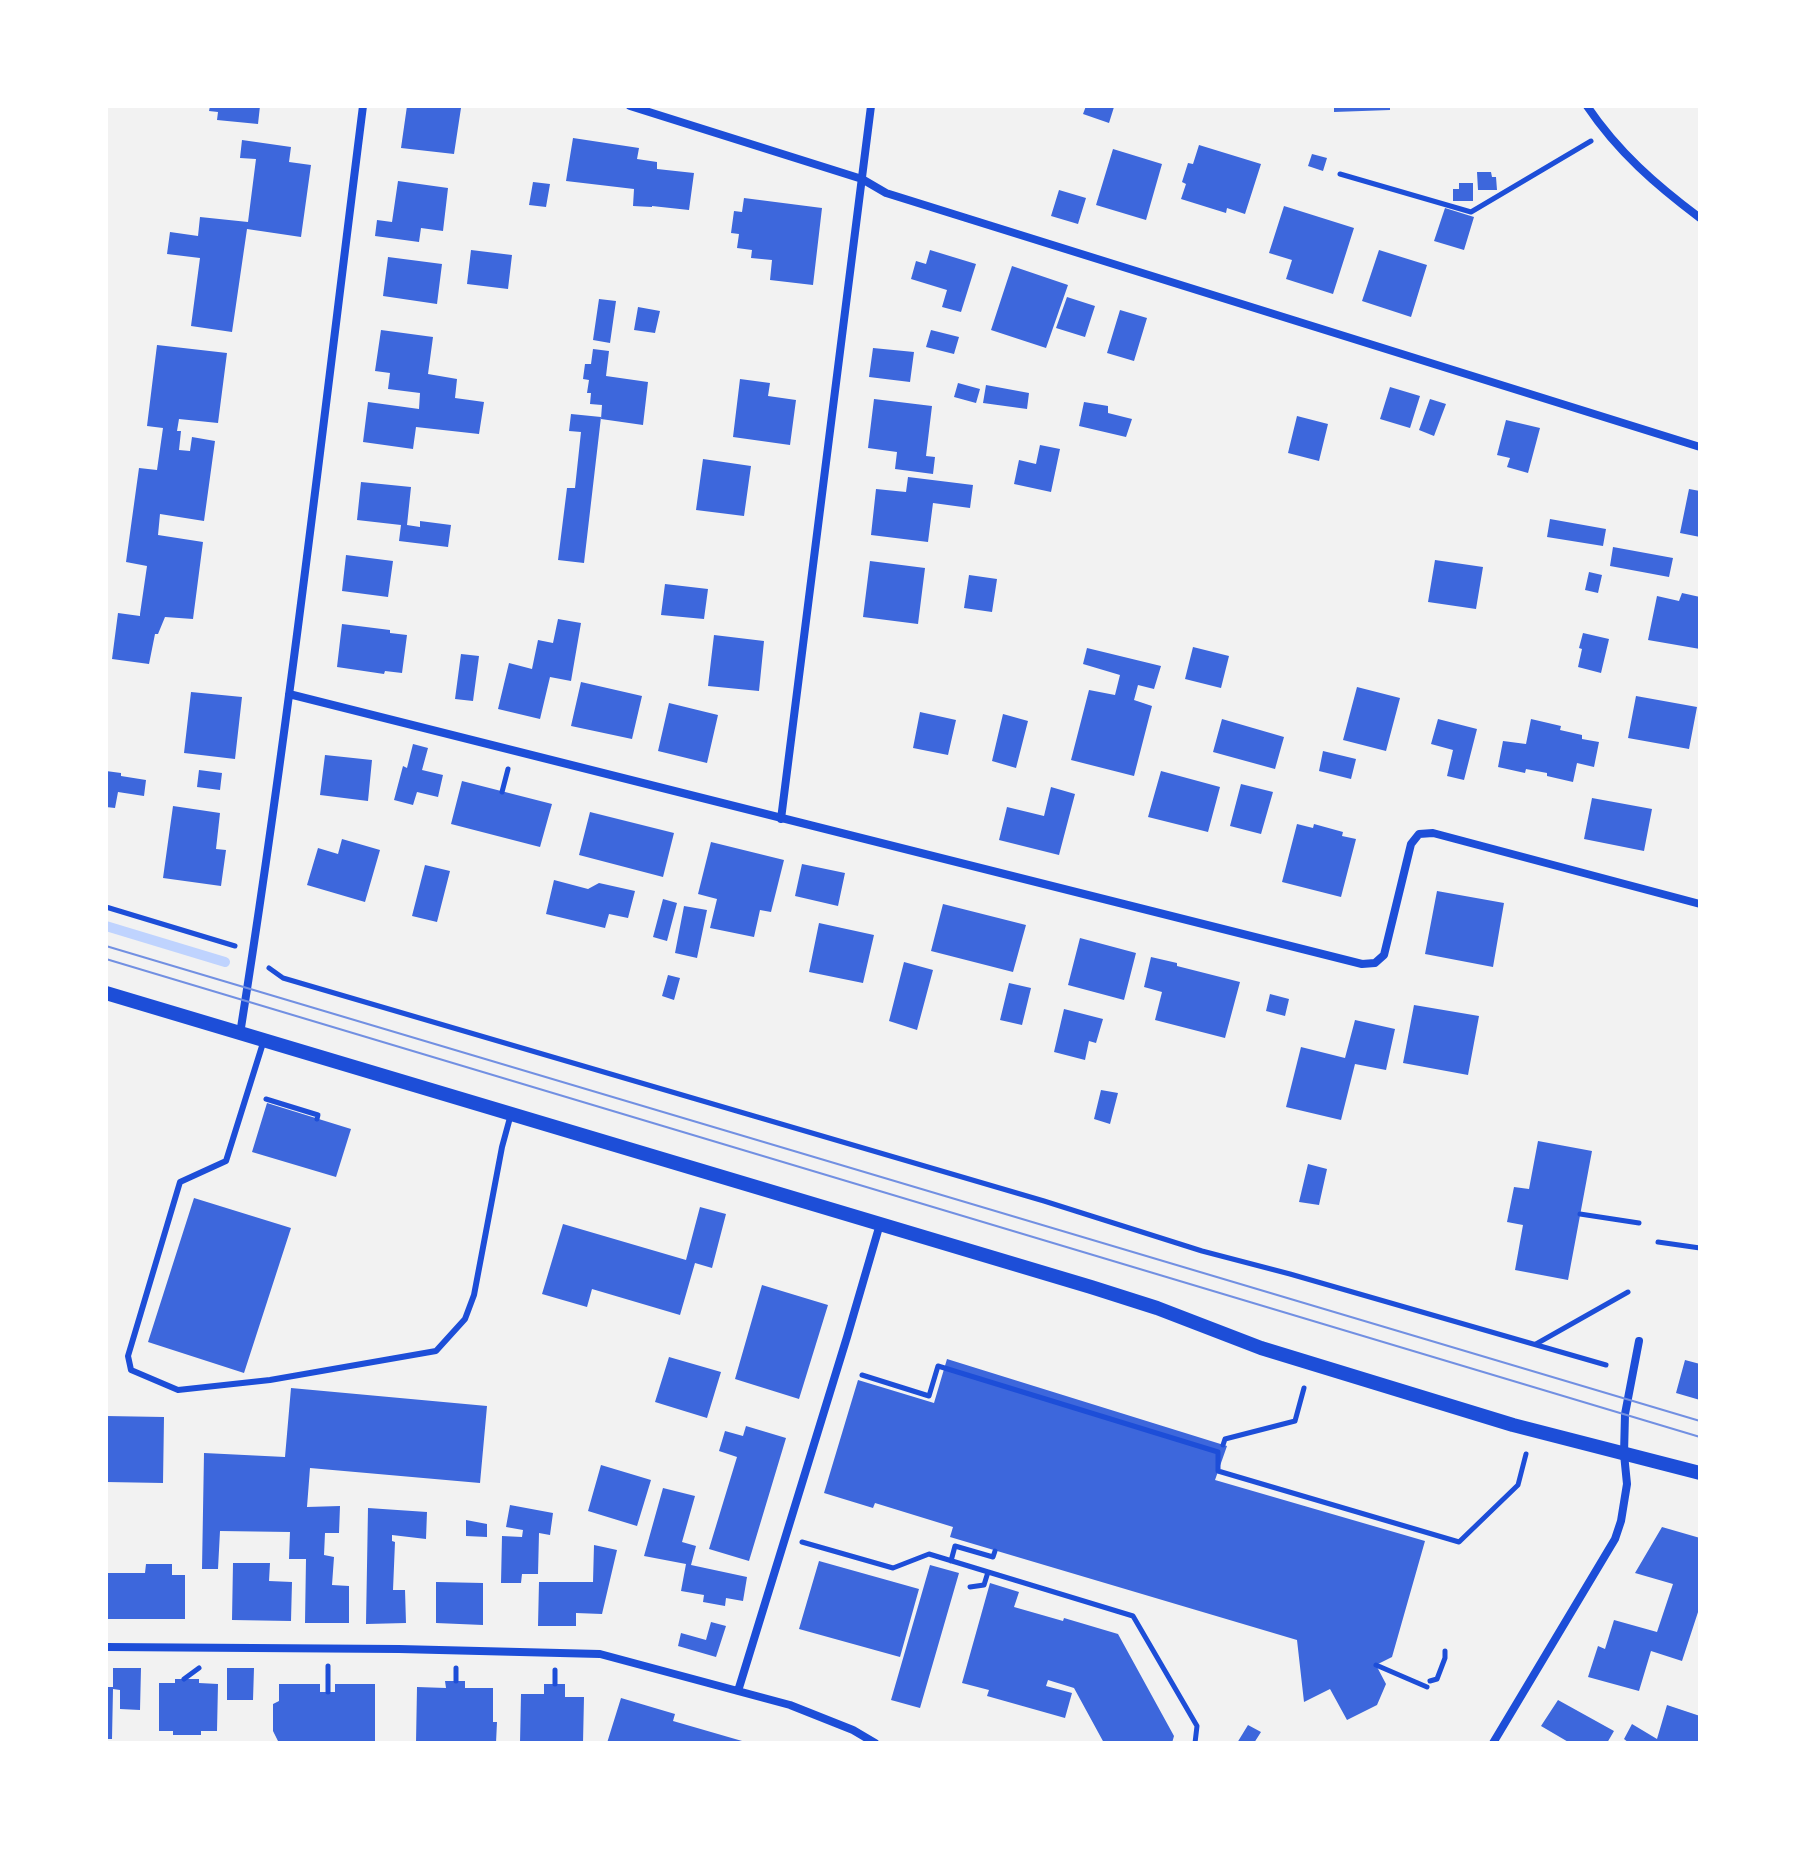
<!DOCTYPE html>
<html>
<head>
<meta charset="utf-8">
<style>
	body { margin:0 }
	#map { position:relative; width:1806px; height:1849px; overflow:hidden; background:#f2f2f2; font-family:Jost,sans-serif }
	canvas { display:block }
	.frame { position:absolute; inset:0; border:108px solid #fff; pointer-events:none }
</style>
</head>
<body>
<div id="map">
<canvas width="1806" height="1849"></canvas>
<div class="frame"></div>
</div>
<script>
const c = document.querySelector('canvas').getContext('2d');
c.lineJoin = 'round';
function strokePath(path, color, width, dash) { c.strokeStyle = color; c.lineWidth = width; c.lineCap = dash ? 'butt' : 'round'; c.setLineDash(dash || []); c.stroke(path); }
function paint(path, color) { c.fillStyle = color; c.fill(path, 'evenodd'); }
strokePath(new Path2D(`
	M106 926 225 962`), '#bfd3fe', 10);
paint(new Path2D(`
	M210 106H260L258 124 217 120 218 112 209 111Z
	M407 106 461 108 454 154 401 148Z
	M1086 106 1114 107 1109 123 1083 114Z
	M1334 106H1390V110L1334 112Z
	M573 138 639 148 637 159 657 162V169L694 173 689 210 652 206V207L633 206 634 189 566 181Z
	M242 140 291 147 289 162 311 165 301 237 247 229 232 332 191 326 200 258 167 254 170 232 198 236 200 217 248 222 256 159 240 158Z
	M1199 145 1261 164 1245 214 1227 208 1226 213 1181 199 1186 184 1182 182 1188 163 1193 164Z
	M1113 149 1162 164 1146 220 1096 205Z
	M1312 154 1327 158 1323 171 1308 166Z
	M1477 172H1491L1492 177H1496L1497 190H1478Z
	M398 181 448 188 443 231 421 228 419 242 375 236 377 220 392 222Z
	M533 182 550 184 546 207 529 205Z
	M1459 183H1473V201H1453V189H1459Z
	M1059 190 1086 198 1078 224 1051 216Z
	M744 198 822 208 813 285 770 280 772 260 751 258 752 250 737 248 739 234 731 233 734 211 742 212Z
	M1284 206 1354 228 1333 294 1286 279 1292 260 1269 253Z
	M1445 208 1474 217 1464 250 1434 241Z
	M471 250 512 255 508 289 467 284Z
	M930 250 976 264 961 312 942 307 947 290 911 279 916 261 926 264Z
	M1379 250 1427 265 1411 317 1362 301Z
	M388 257 442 264 437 304 383 296Z
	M1012 266 1068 285 1046 348 991 330Z
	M1067 297 1095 306 1085 337 1056 328Z
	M599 299 616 301 610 343 593 340Z
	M638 307 660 311 655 333 634 330Z
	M1120 310 1147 318 1134 361 1107 353Z
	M381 330 433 337 428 374 457 379 455 398 484 402 479 434 416 427 413 449 363 442 368 402 419 409 420 393 388 389 390 373 375 371Z
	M931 330 959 337 954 354 926 347Z
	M157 345 227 353 218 423 179 419 177 431H181L179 450 190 451 192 437 215 441 204 521 160 514 158 535 203 542 193 619 165 617 158 634H155L149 664 112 659 118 613 140 616V614L147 566 126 562 139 468 157 470 163 428 147 426Z
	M873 348 914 352 910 382 869 377Z
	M593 349 609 351 606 376 648 382 643 425 601 419 602 405 590 404 591 393H587L589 380 583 379 585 364H591Z
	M740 379 770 383 768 396 796 400 790 445 733 437Z
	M958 383 980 389 976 403 954 397Z
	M986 385 1029 393 1027 409 983 403Z
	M1390 387 1420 396 1410 428 1380 419Z
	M874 399 932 406 926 456 935 457 933 474 895 469 897 452 868 448Z
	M1430 399 1446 404 1434 436 1419 430Z
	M1084 402 1108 406V413L1132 419 1126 437 1079 426Z
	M571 414 601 417 584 563 558 560 567 488H575L581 432 569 431Z
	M1297 416 1328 424 1319 461 1288 453Z
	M1506 420 1540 428 1528 473 1507 467 1510 458 1497 455Z
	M1040 445 1060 449 1051 492 1014 484 1019 460 1036 464Z
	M703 459 751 466 744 516 696 510Z
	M908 477 973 485 970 508 933 503 928 542 871 535 876 489 906 492Z
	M361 482 411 487 407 525 420 527V521L451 525 448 547 399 541 401 525 357 520Z
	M1689 489 1700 491V537L1680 533Z
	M1550 519 1606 529 1603 546 1547 537Z
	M1613 547 1673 558 1669 577 1610 566Z
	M346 555 393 561 388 597 342 591Z
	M1435 560 1483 567 1476 609 1428 602Z
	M870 561 925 568 918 624 863 617Z
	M1589 572 1602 575 1598 593 1585 590Z
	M969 575 997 579 992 612 964 608Z
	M665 584 708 589 704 619 661 615Z
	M1682 593 1700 597V649L1648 640 1657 596 1679 601Z
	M558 619 581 623 571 681 550 677 540 719 498 709 509 663 532 669 538 640 553 643Z
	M342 624 390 630V633L407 635 402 673 385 671 384 674 337 667Z
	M1583 633 1609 639 1601 673 1578 667 1582 649 1579 648Z
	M714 635 764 641 759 691 708 686Z
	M1193 647 1229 656 1221 688 1185 679Z
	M1087 648 1161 666 1154 689 1138 685 1134 700 1152 706 1134 776 1071 760 1089 690 1115 695 1120 675 1083 664Z
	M461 654 479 656 473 701 455 699Z
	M581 682 642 696 632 739 571 726Z
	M1357 687 1400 698 1386 751 1343 740Z
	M191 692 242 697 235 759 184 753Z
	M1636 696 1697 707 1689 749 1628 738Z
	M669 703 718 715 707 763 658 751Z
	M920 712 956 720 948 755 913 748Z
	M1003 714 1028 721 1016 768 992 761Z
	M1222 719 1284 737 1275 769 1213 752Z
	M1438 719 1477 729 1464 780 1447 776 1453 750 1431 744Z
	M1531 719 1561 726 1560 730 1582 735V739L1599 742 1594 767 1577 763 1573 782 1547 776V773L1526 769 1525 773 1498 767 1503 741 1526 744Z
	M413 744 428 748 422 770 443 775 438 797 417 792 413 805 394 800 403 766 407 768Z
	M1323 751 1356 759 1351 779 1319 771Z
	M325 755 372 760 368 801 320 795Z
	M199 770 222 773 220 790 197 787Z
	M106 771 121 773V776L146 780 144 796 118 792 115 808 106 807Z
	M1161 771 1220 787 1208 832 1148 817Z
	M462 781 552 804 540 847 451 824Z
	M1241 784 1273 792 1261 834 1230 826Z
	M1051 787 1075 794 1059 855 999 840 1007 807 1044 816Z
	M1592 798 1652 809 1644 851 1584 839Z
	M173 806 220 813 216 849 226 850 221 886 163 878Z
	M590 812 674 833 663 877 579 855Z
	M1297 824 1313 828 1314 824 1343 832 1342 836 1356 839 1341 897 1282 882Z
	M342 839 380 850 365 902 307 885 318 848 338 854Z
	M711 842 784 860 771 912 760 910 754 937 710 928 717 899 698 894Z
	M802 864 845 873 838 906 795 896Z
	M425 865 450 871 437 922 412 916Z
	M554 880 588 889 599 883 635 891 628 918 609 914 605 928 546 914Z
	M1437 891 1504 903 1493 967 1425 954Z
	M663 899 677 903 667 941 653 937Z
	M943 904 1026 925 1013 972 931 951Z
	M684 906 707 910 697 958 675 953Z
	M819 923 874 935 863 983 809 972Z
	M1080 938 1136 953 1124 1000 1068 985Z
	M1151 957 1177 963V966L1240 982 1225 1038 1155 1020 1162 992 1144 987Z
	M904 962 933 970 917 1030 889 1021Z
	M668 975 680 978 674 1000 662 996Z
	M1009 983 1031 988 1022 1025 1000 1020Z
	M1270 994 1289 999 1285 1016 1266 1011Z
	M1414 1005 1479 1016 1468 1075 1403 1063Z
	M1064 1009 1103 1019 1096 1043 1089 1041 1085 1060 1054 1052Z
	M1355 1020 1395 1029 1386 1070 1355 1064 1341 1120 1286 1107 1301 1047 1345 1058Z
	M1101 1090 1118 1093 1110 1124 1094 1119Z
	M267 1103 351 1129 336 1177 252 1152Z
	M1538 1141 1592 1151 1568 1280 1515 1270 1523 1225 1507 1222 1514 1187 1529 1189Z
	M1308 1164 1327 1169 1319 1205 1299 1202Z
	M194 1198 291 1228 244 1373 148 1342Z
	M700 1207 726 1214 712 1268 695 1263 680 1315 592 1289 587 1307 542 1294 563 1224 686 1260Z
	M762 1285 828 1305 799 1399 735 1379Z
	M669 1357 721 1372 707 1418 655 1402Z
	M947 1359 1227 1446 1215 1480 1425 1541 1392 1657 1376 1665 1386 1684 1377 1705 1347 1720 1330 1689 1304 1702 1297 1640 950 1537 953 1527 875 1503 873 1508 824 1493 858 1380 934 1403Z
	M1685 1360 1700 1364V1400L1676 1393Z
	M291 1388 487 1406 480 1483 310 1468 307 1507 340 1506 339 1533H325L324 1555 334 1557 332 1585 349 1586V1623H305L306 1559H289L290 1532 220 1531 218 1569H202L204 1453 285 1457Z
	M106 1416 164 1417 163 1483 106 1482Z
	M746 1426 786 1438 749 1561 709 1549 737 1457 719 1451 725 1431 743 1436Z
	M601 1465 651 1480 637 1526 588 1511Z
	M663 1488 695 1496 682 1542 696 1546 691 1565 747 1577 743 1601 726 1598 725 1606 703 1602 704 1595 681 1591 686 1564 644 1556Z
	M510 1505 553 1513 550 1535 539 1533 538 1574H522L521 1583H501L502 1536 522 1537 523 1530 506 1527Z
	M368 1508 427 1512 426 1539 392 1535V1541L395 1542 393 1590H405L406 1623 366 1624Z
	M466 1520 487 1524V1537L466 1536Z
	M1662 1527 1700 1538V1606L1682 1661 1651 1651 1639 1691 1588 1677 1598 1646 1605 1649 1614 1620 1657 1632 1673 1584 1635 1573Z
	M594 1545 617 1550 602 1614 576 1613V1626H538L539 1582H593Z
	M819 1561 919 1589 900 1657 799 1629Z
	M233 1563H270L269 1581 292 1582 291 1621 232 1620Z
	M146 1564H172V1575H185V1619H106V1573H145Z
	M930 1565 959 1573 920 1708 891 1700Z
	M436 1582 483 1583V1625L436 1623Z
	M990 1583 1019 1592 1014 1607 1063 1621 1064 1618 1118 1634 1174 1736 1172 1743H1104L1074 1688 1048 1680 1046 1686 1072 1693 1065 1718 987 1696 989 1690 962 1683Z
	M711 1622 726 1626 716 1657 678 1646 681 1633 706 1640Z
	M113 1668H141L140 1710 120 1709V1690L113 1689 112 1739H106V1687H113Z
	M227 1668H254L253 1700H227Z
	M175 1679H199V1683L218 1684 217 1731H201V1735H173V1731H159V1683H175Z
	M445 1681H465V1688H493V1722H497L496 1743H416L417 1687 446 1688Z
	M279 1684H320V1692H335V1684H375V1743H279L273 1731V1704L279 1701Z
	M544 1684H565V1697H584L583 1743H520L521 1694H544Z
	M621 1698 675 1714 673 1721 749 1743H607Z
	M1558 1700 1614 1731 1607 1743H1570L1541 1726Z
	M1667 1705 1700 1716V1743H1629L1624 1739 1632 1724 1657 1739Z
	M1248 1725 1261 1732 1254 1743H1237Z`), '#3d67dc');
strokePath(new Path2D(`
	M1340 174 1471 212 1591 141
	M502 792 508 769
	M106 907 235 946
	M269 968 283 978 1044 1201 1202 1251 1290 1274 1606 1365
	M266 1099 318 1115 317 1119
	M1580 1214 1639 1223
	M1658 1242 1700 1248
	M1536 1344 1628 1292
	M862 1375 929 1396 938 1366 1218 1452V1471L1459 1542 1518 1485 1526 1454
	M1223 1445 1225 1439 1295 1421 1304 1388
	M802 1542 893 1568 929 1554 1133 1616 1197 1726 1195 1743
	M951 1561 955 1546 993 1557 995 1551
	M970 1587 984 1585 988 1572
	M1376 1665 1427 1687
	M328 1666V1692
	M456 1668V1681
	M184 1679 199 1668
	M1430 1681 1437 1679 1445 1658V1651
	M555 1684V1670`), '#1d4ed8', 5);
strokePath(new Path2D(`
	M263 1043 226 1161 180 1182 128 1356 131 1370 178 1390 270 1380 436 1351 465 1319 474 1295 502 1147 511 1114`), '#1d4ed8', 6);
strokePath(new Path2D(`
	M630 106 862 179 886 193 1700 447
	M1587 106C1618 152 1656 185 1700 218
	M289 694 1362 964 1375 963 1384 955 1411 844 1419 834 1433 833 1700 904
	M781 819 871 106
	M240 1034C289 726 324 415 363 106
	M106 1647 399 1649 600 1654 790 1705 853 1730 875 1743
	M738 1691 847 1337 880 1224
	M1493 1743 1615 1539 1621 1521 1627 1484 1624 1454 1625 1414 1639 1341`), '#1d4ed8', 8);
strokePath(new Path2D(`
	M106 993 1091 1287 1157 1308 1261 1348 1513 1425 1700 1473`), '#1d4ed8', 14);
strokePath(new Path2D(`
	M106 946 1700 1421
	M106 959 1700 1437`), '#7290e2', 2);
</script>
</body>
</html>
